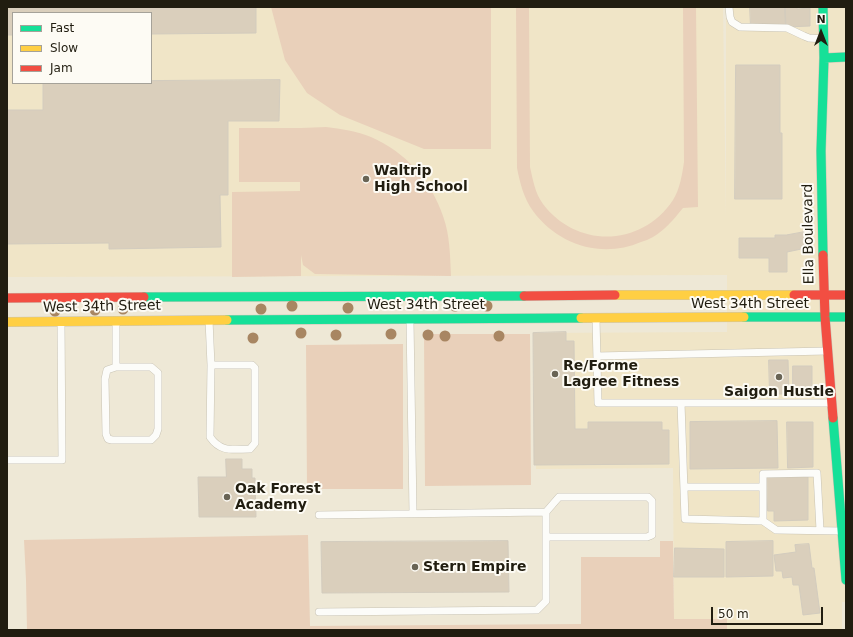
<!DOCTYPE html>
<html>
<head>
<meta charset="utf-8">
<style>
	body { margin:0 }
	#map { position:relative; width:853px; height:637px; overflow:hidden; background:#eee8d6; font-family:"DejaVu Sans",sans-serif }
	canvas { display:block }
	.frame { position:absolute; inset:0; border:8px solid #211d10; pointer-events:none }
	.legend { position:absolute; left:12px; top:12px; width:140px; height:72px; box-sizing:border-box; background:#fdfbf4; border:1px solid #a5a299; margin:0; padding:5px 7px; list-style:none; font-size:12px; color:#211d10 }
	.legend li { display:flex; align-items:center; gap:8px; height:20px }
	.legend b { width:20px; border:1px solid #a5a299 }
	.north { position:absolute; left:801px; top:12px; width:40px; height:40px; -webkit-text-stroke:3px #fdfbf4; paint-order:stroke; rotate:0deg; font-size:11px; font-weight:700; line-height:16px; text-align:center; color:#211d10 }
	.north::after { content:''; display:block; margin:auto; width:14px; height:18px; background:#211d10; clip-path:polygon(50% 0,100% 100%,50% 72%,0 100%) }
	.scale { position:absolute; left:711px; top:607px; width:112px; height:18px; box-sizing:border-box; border:2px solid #211d10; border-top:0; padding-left:5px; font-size:12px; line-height:14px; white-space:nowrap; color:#211d10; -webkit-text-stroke:3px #fdfbf4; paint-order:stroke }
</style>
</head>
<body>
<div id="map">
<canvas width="853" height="637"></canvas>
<div class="frame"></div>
<ul class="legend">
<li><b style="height:5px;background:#16e098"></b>Fast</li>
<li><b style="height:5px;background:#ffcf43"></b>Slow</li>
<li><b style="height:5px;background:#f24e42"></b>Jam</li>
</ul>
<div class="north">N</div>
<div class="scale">50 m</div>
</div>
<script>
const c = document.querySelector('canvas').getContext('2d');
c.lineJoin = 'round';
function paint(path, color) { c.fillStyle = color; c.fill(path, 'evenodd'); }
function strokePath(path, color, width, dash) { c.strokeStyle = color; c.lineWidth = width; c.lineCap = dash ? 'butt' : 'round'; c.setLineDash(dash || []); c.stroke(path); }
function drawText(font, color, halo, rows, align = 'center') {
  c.font = font + ' "DejaVu Sans",sans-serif'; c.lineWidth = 4; c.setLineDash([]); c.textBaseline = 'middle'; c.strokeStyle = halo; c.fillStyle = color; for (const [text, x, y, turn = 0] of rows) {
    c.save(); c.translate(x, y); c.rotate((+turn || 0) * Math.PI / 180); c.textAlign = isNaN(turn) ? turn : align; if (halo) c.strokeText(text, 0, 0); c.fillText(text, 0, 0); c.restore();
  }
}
paint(new Path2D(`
	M7 7H723L726 219V7H846V602H842V630H727L726 619H674L673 468 536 469 535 333 727 332V275L7 277ZM13 13H151V83H13Z`), '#f0e5c7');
paint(new Path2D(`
	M271 7H491V149H424L340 115 307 93 285 60Z
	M516 7H529L530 167C533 180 535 193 543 204 577 249 642 247 673 200 680 189 682 175 684 162L683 7H696L698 207 683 208C674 219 665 230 653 237 649 239 645 241 641 242 602 259 558 245 533 211 524 199 520 183 517 168Z
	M326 127C341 129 357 131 371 137 405 152 431 180 443 216 450 235 450 256 451 276L315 274 303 265 301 255V276L232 277V192L300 191V182H239V128H301Z
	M424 334H530L531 485 425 486Z
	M403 344V489H307L306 345Z
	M308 535 310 626 581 624V557H660V541H673L674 619H727V630H27L26 580 24 540Z`), '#e9d0ba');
const building = new Path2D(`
	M7 7H256V33L151 34V13H13V35H7Z
	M750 7H785L786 27H751Z
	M785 7H797V9L810 8V26L786 27Z
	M736 65H780V133H782V199H735Z
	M280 80 279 121H228V195H220L221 247 109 249V243L7 244V110H43V83H151V81Z
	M810 231 811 247 787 252V272H769V258H739V238H775V235H786Z
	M566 332V341H574L575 429H588V422H662V430H669V464L534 465 533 333Z
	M769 360H788L789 394H770Z
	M793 366H812V392H793Z
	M777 421 778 468 690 469V422Z
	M787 422H813V467L788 468Z
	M226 459H242V469H252V478H255L256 517H199L198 477H226Z
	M767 476H808V520L774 521V511H768Z
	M508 541 509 592 322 593 321 542Z
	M773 541V576L726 577V542Z
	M809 544 812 568H814L820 613 803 615 799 585H793L792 577 783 578 782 571H776L774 555 796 552 795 545Z
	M675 548 724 549V577H674Z`);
paint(building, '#dacfbc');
strokePath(building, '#d3ccbe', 1);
const lane = new Path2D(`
	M729 7 730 17 732 22 740 27 787 28 804 36 809 38 823 39
	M596 318 598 403H831
	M209 320 211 365 210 437C221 453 233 449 250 449L255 443V368L252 365H211
	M410 320 413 513
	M597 356 827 351
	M116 367H151L158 373V429L156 435 151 440H112L108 439 106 434 105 379 107 370 116 367V321
	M681 403 685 519 763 521 776 530 841 531
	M7 460H62L61 322
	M684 487H763
	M319 515 546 512 559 497H648L652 501V535L647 537H546V512
	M763 521V474L817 473 820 530
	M319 612 537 610 546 601V537`);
const fast = new Path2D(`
	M823 7 824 58 821 151 823 255
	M824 58 846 57
	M144 297 524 296
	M744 317H846
	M227 320 581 318
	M833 418 846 580`);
const slow = new Path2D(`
	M615 295H794
	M581 318 744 317
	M7 322 227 320`);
const jam = new Path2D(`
	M823 255 825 317 833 418
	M794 295H846
	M524 296 615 295
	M7 298 144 297`);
strokePath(lane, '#c8c3b4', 8);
strokePath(fast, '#c8c3b4', 10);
strokePath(slow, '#c8c3b4', 10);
strokePath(jam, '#c8c3b4', 10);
strokePath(lane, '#fcfcf9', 7);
strokePath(fast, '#16e098', 9);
strokePath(slow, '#ffcf43', 9);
strokePath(jam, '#f24e42', 9);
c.fillStyle = '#a88662';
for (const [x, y] of [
	[292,306],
	[455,306],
	[487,306],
	[348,308],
	[123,309],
	[261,309],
	[95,310],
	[55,311],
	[301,333],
	[391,334],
	[336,335],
	[428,335],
	[445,336],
	[499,336],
	[253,338]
]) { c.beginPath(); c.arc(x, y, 5.5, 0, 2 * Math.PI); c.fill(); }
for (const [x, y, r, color] of [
	[366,179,4,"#696455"],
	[555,374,4,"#696455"],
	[779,377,4,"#696455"],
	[227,497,4,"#696455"],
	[415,567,4,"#696455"]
]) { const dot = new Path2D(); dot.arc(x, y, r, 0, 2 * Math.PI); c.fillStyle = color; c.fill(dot); strokePath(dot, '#fdfbf4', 1.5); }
drawText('bold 14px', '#211d10', '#fdfbf4', [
	["Waltrip",374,171],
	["High School",374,187],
	["Re/Forme",563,366],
	["Lagree Fitness",563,382],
	["Saigon Hustle",779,392,"center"],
	["Oak Forest",235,489],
	["Academy",235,505],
	["Stern Empire",423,567]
], 'left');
drawText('14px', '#211d10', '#fdfbf4', [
	["Ella Boulevard",809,234,-91],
	["West 34th Street",750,304],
	["West 34th Street",426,305],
	["West 34th Street",102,307,-1]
]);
</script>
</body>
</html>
